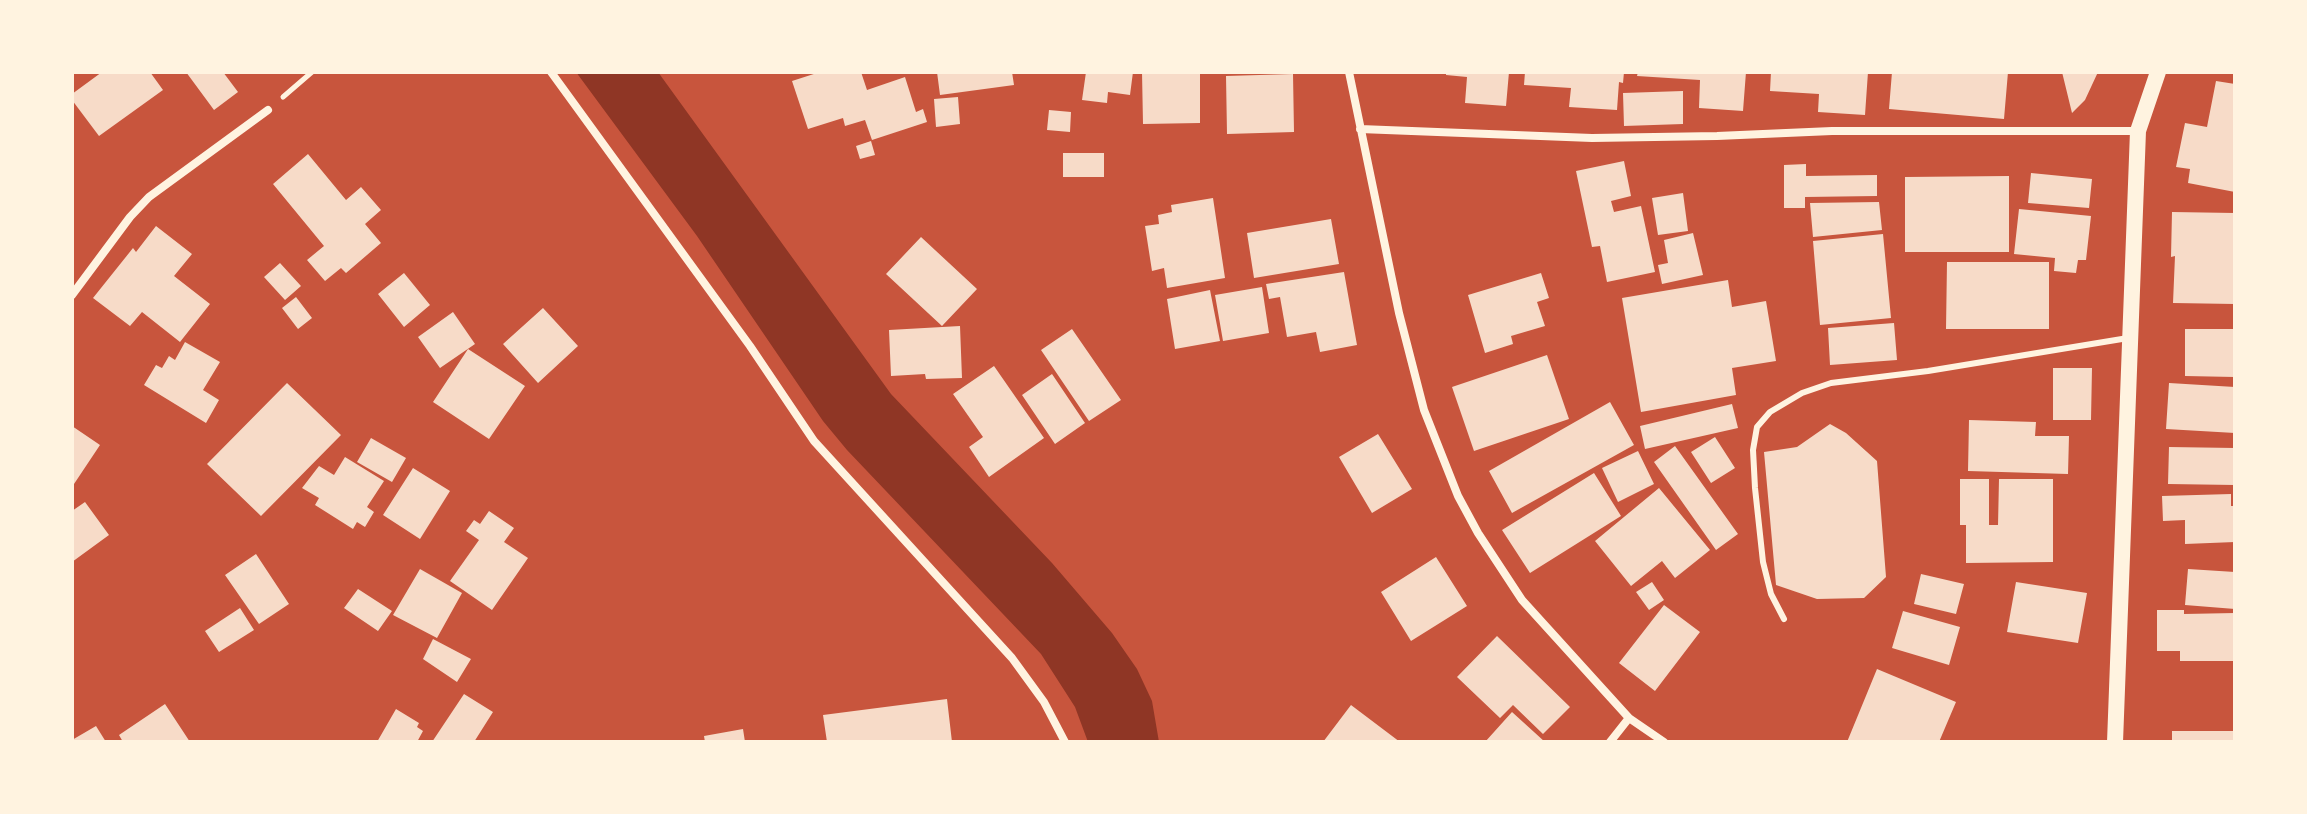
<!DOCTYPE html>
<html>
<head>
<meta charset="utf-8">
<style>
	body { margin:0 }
	#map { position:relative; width:2307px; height:814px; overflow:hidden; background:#c8553d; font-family:"Sofia Sans Condensed",sans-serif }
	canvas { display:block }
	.frame { position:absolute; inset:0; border:74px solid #fff3e0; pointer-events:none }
</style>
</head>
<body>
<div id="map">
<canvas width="2307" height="814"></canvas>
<div class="frame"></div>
</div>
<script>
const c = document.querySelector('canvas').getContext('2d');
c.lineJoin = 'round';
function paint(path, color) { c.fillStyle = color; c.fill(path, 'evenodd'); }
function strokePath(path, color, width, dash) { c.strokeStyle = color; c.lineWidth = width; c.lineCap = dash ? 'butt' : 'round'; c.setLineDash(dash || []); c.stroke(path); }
paint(new Path2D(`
	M576 72H658L891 394 1052 563 1112 633 1137 669 1152 701 1159 742H1088L1075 707 1041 654 847 450 823 421 697 236Z`), '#8f3625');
paint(new Path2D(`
	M102 72H150L163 90 99 136 72 100V94Z
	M186 72H223L238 92 214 110Z
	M820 72H861L867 90 905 77 916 112 923 109 927 122 872 140 865 120 845 126 843 118 808 129 792 81Z
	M937 72H1012L1014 85 940 95Z
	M1086 72H1133L1130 95 1108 92 1107 103 1082 100Z
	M1142 72H1200V123L1143 124Z
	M1446 72H1509L1506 106 1465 103 1467 77 1446 75Z
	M1525 72H1624L1623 83 1619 82 1617 110 1569 107 1571 88 1524 85Z
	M1638 72H1746L1743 111 1699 108 1700 80 1637 76Z
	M1771 72H1868L1865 115 1818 112 1819 94 1770 91Z
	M1892 72H2008L2004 119 1889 109Z
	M2062 72H2098L2085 100 2072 113Z
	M1293 74 1294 132 1227 134 1226 76Z
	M2216 81 2235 84V192L2188 183 2190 169 2176 167 2185 123 2207 127Z
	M1683 91V124L1624 126 1623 93Z
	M958 97 960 124 936 127 934 99Z
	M1049 110 1071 112 1070 132 1047 130Z
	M871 141 875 155 860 159 856 146Z
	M1063 153H1104V177H1063Z
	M308 154 346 200 361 187 381 210 365 224 381 243 346 273 341 268 325 281 307 260 324 246 273 184Z
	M1624 161 1631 196 1611 201 1614 212 1641 206 1655 272 1607 282 1600 246 1592 247 1576 171Z
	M1806 164V176L1877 175V196L1805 197V208H1784V165Z
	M2031 173 2092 179 2089 208 2028 203Z
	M2009 176V252H1905V177Z
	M1683 193 1688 231 1658 235 1652 198Z
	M1213 198 1225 278 1167 288 1164 268 1152 271 1145 226 1159 224 1158 215 1172 212 1171 205Z
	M1879 202 1882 230 1813 237 1810 203Z
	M2019 209 2091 216 2086 260H2078L2076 273 2054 271 2055 258 2014 254Z
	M2172 212 2235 213V304L2173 303 2175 256 2171 257Z
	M1331 219 1339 264 1254 278 1247 233Z
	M156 226 192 254 174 276 210 304 180 342 142 312 130 326 93 298 133 248 136 252Z
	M1693 233 1703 275 1662 284 1658 265 1668 263 1664 240Z
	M1883 234 1891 318 1820 325 1813 241Z
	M921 237 977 289 942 326 886 274Z
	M1947 262H2049V329H1946Z
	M280 263 301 286 285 300 264 277Z
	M1344 272 1357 345 1320 352 1316 332 1287 337 1280 297 1269 299 1266 284Z
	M404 273 430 305 404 327 378 294Z
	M1541 273 1549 298 1537 302 1545 326 1511 336 1513 344 1485 353 1468 295Z
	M1728 280 1732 307 1766 301 1776 361 1732 368 1736 395 1641 412 1622 298Z
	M1262 287 1269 333 1223 341 1215 295Z
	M1210 290 1220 341 1175 349 1167 299Z
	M296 297 312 318 298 329 282 308Z
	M543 308 578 346 538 383 503 344Z
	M453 312 475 344 440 368 418 337Z
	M1894 323 1897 360 1830 365 1828 328Z
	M960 326 962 378 926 379 925 374 891 376 889 330Z
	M1072 329 1121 400 1089 421 1041 350Z
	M2185 329H2235V377L2185 376Z
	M185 342 220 362 203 390 219 400 206 423 144 385 156 365 162 368 169 356 175 360Z
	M468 349 525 386 489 439 433 402Z
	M1547 355 1569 419 1474 451 1452 387Z
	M994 366 1044 438 989 477 969 447 983 437 953 394Z
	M2053 368H2092L2091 420H2053Z
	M1052 374 1085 423 1055 444 1022 395Z
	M287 383 341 435 261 516 207 464Z
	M2169 383 2235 387V433L2166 429Z
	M1610 402 1634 445 1512 513 1489 471Z
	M1732 404 1738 428 1645 449 1640 426Z
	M1969 420 2036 422 2035 436H2069L2068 474 1968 471Z
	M1830 424 1846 433 1877 461 1886 577 1864 598 1817 599 1776 585 1764 452 1797 447Z
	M72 426 100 445 72 487Z
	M1378 434 1412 489 1372 513 1339 457Z
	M1715 437 1735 468 1711 483 1691 452Z
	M371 438 406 458 392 482 357 462Z
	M1675 446 1738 534 1716 550 1654 462Z
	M2169 447 2235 448V485L2168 484Z
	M1638 451 1654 484 1618 502 1602 468Z
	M345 457 384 481 367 507 374 512 365 527 357 522 353 529 315 505 319 498 302 488 319 466 334 475Z
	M413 468 450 491 420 539 383 515Z
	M1594 473 1621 516 1530 573 1502 530Z
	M1960 479H1989V525H1998L1999 479H2053V562L1966 563V525H1960Z
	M1659 488 1710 550 1675 578 1662 561 1631 586 1595 541Z
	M2231 494V506H2235V542L2185 544V520L2163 521 2162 496Z
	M85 502 109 535 72 562V511Z
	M489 511 514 528 504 542 528 558 492 610 450 581 479 540 466 531 474 520 480 524Z
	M256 554 289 604 259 624 225 575Z
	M1436 557 1467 606 1411 641 1381 592Z
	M420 569 462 593 437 638 393 615Z
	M2188 569 2235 572V609L2185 605Z
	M1921 574 1964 584 1956 614 1914 604Z
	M1652 582 1664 600 1649 610 1636 592Z
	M2016 582 2087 593 2078 643 2007 632Z
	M358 589 392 611 378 631 344 608Z
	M1664 605 1700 632 1655 691 1619 663Z
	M240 608 254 630 219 652 205 631Z
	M2157 610H2184V614L2235 613V661H2180V651H2157Z
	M1903 611 1960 627 1949 665 1892 648Z
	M1497 636 1570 707 1543 734 1513 705 1500 718 1457 677Z
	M433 639 471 659 457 682 423 659Z
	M1877 669 1956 702 1939 742H1847Z
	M464 694 493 712 474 742H432Z
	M947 699 952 742H827L823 715Z
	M165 704 190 742H123L119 735Z
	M1351 705 1400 742H1323Z
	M396 709 419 723 417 727 423 731 417 742H377Z
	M1512 712 1545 742H1485Z
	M96 726 106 742H72V740Z
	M743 729 745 742H705L704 736Z
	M2172 731H2235V742H2172Z`), '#f7dbc8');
strokePath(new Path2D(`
	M283 97 312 72`), '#fff3e0', 5);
strokePath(new Path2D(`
	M1784 619 1771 594 1763 562 1755 488 1753 450 1757 427 1770 412 1802 393 1831 383 1928 371 2128 338`), '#fff3e0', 6);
strokePath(new Path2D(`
	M551 72 750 346 814 441 1012 658 1044 702 1065 742
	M1349 72 1399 313 1424 410 1458 496 1478 533 1522 600 1629 718 1664 742
	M1360 129 1592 138 1717 136 1832 131H2137
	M72 295 130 217 149 197 268 110
	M1610 742 1629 718`), '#fff3e0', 8);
strokePath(new Path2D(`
	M2115 742 2138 131 2158 72`), '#fff3e0', 16);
</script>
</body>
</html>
